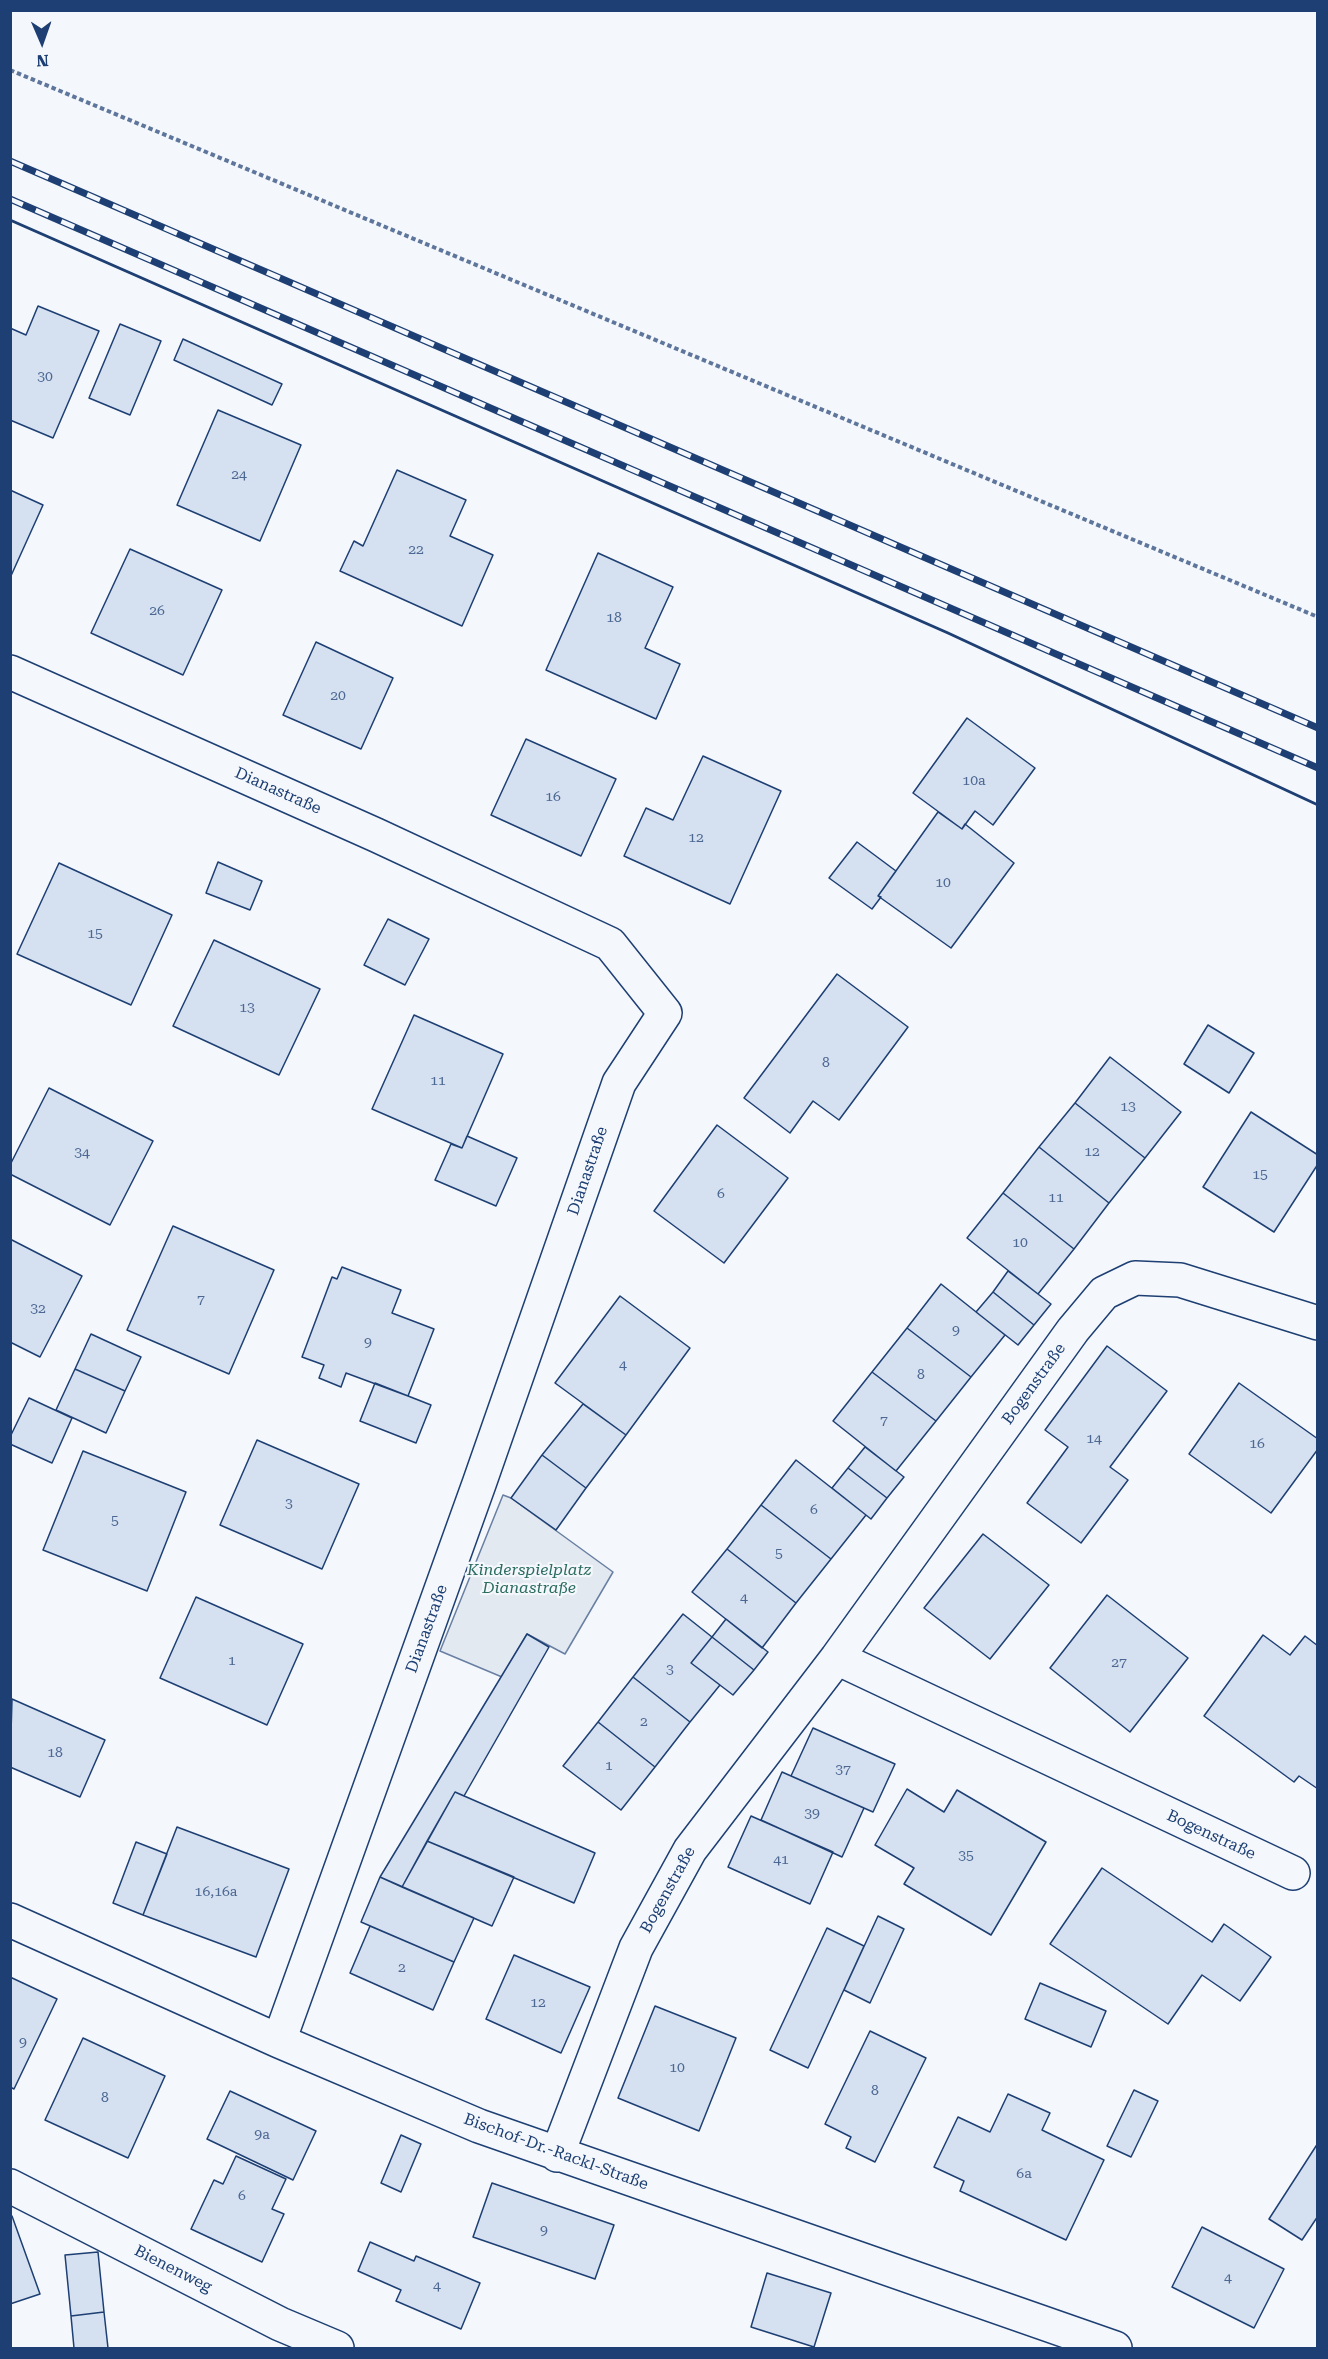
<!DOCTYPE html>
<html>
<head>
<meta charset="utf-8">
<style>
	body { margin:0 }
	#map { position:relative; width:1328px; height:2359px; overflow:hidden; background:#f4f7fb; font-family:"Roboto Serif",serif }
	canvas { display:block }
	.frame { position:absolute; inset:0; border:12px solid #1d3f73; pointer-events:none }
	.north { position:absolute; left:12px; top:12px; width:60px; height:60px; -webkit-text-stroke:4px #f4f7fb; paint-order:stroke; rotate:178deg; font-size:16px; font-weight:700; line-height:24px; text-align:center; color:#1d3f73 }
	.north::after { content:''; display:block; margin:auto; width:21px; height:27px; background:#1d3f73; clip-path:polygon(50% 0,100% 100%,50% 72%,0 100%) }
</style>
</head>
<body>
<div id="map">
<canvas width="1328" height="2359"></canvas>
<div class="frame"></div>
<div class="north">N</div>
</div>
<script>
const c = document.querySelector('canvas').getContext('2d');
c.lineJoin = 'round';
function paint(path, color) { c.fillStyle = color; c.fill(path, 'evenodd'); }
function strokePath(path, color, width, dash) { c.strokeStyle = color; c.lineWidth = width; c.lineCap = dash ? 'butt' : 'round'; c.setLineDash(dash || []); c.stroke(path); }
function drawText(font, color, halo, rows, align = 'center') {
  c.font = font + ' "Roboto Serif",serif'; c.lineWidth = 4.5; c.setLineDash([]); c.textBaseline = 'middle'; c.strokeStyle = halo; c.fillStyle = color; for (const [text, x, y, turn = 0] of rows) {
    c.save(); c.translate(x, y); c.rotate((+turn || 0) * Math.PI / 180); c.textAlign = isNaN(turn) ? turn : align; if (halo) c.strokeText(text, 0, 0); c.fillText(text, 0, 0); c.restore();
  }
}
const green = new Path2D(`
	M503 1495 511 1498 613 1572 565 1654 527 1634 502 1677 440 1651Z`);
paint(green, '#e3e9f0');
strokePath(green, '#687fa3', 1.5);
const building = new Path2D(`
	M38 306 99 331 53 438 10 420V328L26 335Z
	M120 324 161 341 130 415 89 398Z
	M183 339 282 384 272 405 174 360Z
	M218 410 301 445 260 541 177 505Z
	M397 470 466 500 450 536 493 555 462 626 340 571 354 541 363 546Z
	M10 490 43 505 10 578Z
	M130 549 222 590 183 675 91 633Z
	M598 553 673 587 645 648 680 664 656 719 546 670Z
	M316 642 393 678 361 749 283 715Z
	M967 718 1035 768 993 825 975 811 962 829 913 793Z
	M526 739 616 779 581 856 491 815Z
	M703 756 781 791 730 904 624 856 646 808 673 820Z
	M938 812 962 829 965 824 1014 863 951 948 878 896Z
	M857 842 896 871 878 896 881 897 872 909 829 878Z
	M218 862 262 881 250 910 206 893Z
	M59 863 172 915 131 1005 17 954Z
	M388 919 429 939 405 985 364 965Z
	M214 940 320 989 279 1075 173 1026Z
	M837 974 908 1027 839 1120 813 1101 790 1133 744 1098Z
	M414 1015 503 1054 462 1148 372 1109Z
	M1208 1025 1254 1053 1229 1093 1184 1064Z
	M1110 1057 1181 1112 1145 1158 1075 1103Z
	M49 1088 153 1141 110 1225 10 1174V1165Z
	M1075 1103 1145 1158 1109 1203 1039 1147Z
	M1251 1112 1318 1155V1164L1274 1232 1203 1187Z
	M717 1125 788 1178 724 1263 654 1211Z
	M467 1136 517 1158 496 1206 435 1180 451 1144 462 1148Z
	M1039 1147 1109 1203 1074 1249 1003 1193Z
	M1003 1193 1074 1249 1038 1294 967 1238Z
	M173 1226 274 1270 229 1374 127 1330Z
	M10 1239 82 1276 40 1357 10 1342Z
	M342 1267 401 1290 392 1313 434 1329 408 1396 346 1373 341 1387 319 1378 324 1365 302 1357 332 1277 337 1279Z
	M1008 1271 1051 1304 1034 1325 993 1292Z
	M941 1284 1005 1335 971 1377 907 1328Z
	M993 1292 1034 1325 1018 1345 976 1312Z
	M620 1296 690 1348 626 1435 555 1383Z
	M907 1328 971 1377 936 1421 872 1372Z
	M91 1334 141 1357 125 1391 75 1369Z
	M1107 1346 1167 1391 1110 1467 1128 1480 1081 1543 1027 1503 1068 1447 1045 1430Z
	M75 1369 125 1391 106 1433 56 1410Z
	M872 1372 936 1421 896 1471 833 1421Z
	M375 1383 431 1405 416 1443 360 1421Z
	M1239 1383 1318 1439V1449L1271 1513 1189 1454Z
	M29 1398 72 1418 52 1463 10 1444V1437Z
	M583 1404 626 1435 586 1488 542 1455Z
	M257 1440 359 1484 322 1569 220 1525Z
	M865 1447 904 1477 887 1498 848 1468Z
	M83 1451 186 1492 147 1591 43 1550Z
	M542 1455 586 1488 556 1530 511 1498Z
	M796 1460 866 1515 831 1559 761 1505Z
	M848 1468 887 1498 871 1519 832 1488Z
	M761 1505 831 1559 796 1603 727 1549Z
	M983 1534 1049 1585 990 1659 924 1608Z
	M727 1549 796 1603 762 1648 692 1592Z
	M1107 1595 1188 1658 1130 1732 1050 1668Z
	M196 1597 303 1644 267 1725 160 1678Z
	M683 1614 712 1637 691 1663 720 1685 690 1722 633 1677Z
	M726 1619 768 1652 754 1670 712 1637Z
	M527 1634 549 1647 464 1796 455 1792 402 1887 380 1877Z
	M1263 1635 1290 1655 1305 1636 1318 1646V1789L1299 1776 1294 1782 1204 1716Z
	M712 1637 754 1670 733 1695 691 1663Z
	M633 1677 690 1722 655 1767 598 1722Z
	M12 1699 105 1740 80 1797 10 1767Z
	M598 1722 655 1767 621 1810 563 1766Z
	M813 1728 895 1764 873 1812 791 1776Z
	M782 1772 864 1808 842 1857 761 1820Z
	M907 1789 944 1812 957 1790 1046 1842 991 1935 904 1884 914 1868 875 1845Z
	M455 1792 595 1853 574 1903 427 1841Z
	M751 1816 833 1852 810 1904 728 1867Z
	M177 1827 289 1869 256 1957 143 1915Z
	M427 1841 514 1877 492 1926 402 1887Z
	M136 1842 167 1854 143 1915 113 1903Z
	M1102 1868 1212 1942 1224 1924 1271 1957 1240 2001 1202 1975 1168 2024 1050 1944Z
	M380 1877 474 1918 454 1962 361 1922Z
	M878 1916 904 1929 870 2003 844 1990Z
	M370 1926 454 1962 433 2010 350 1973Z
	M827 1928 864 1946 808 2068 770 2050Z
	M514 1955 590 1987 561 2053 486 2019Z
	M10 1977 57 1999 14 2089 10 2087Z
	M1040 1983 1106 2011 1091 2047 1025 2019Z
	M655 2006 736 2038 699 2131 618 2098Z
	M870 2031 926 2058 875 2162 846 2148 851 2137 825 2124Z
	M83 2038 165 2076 128 2158 45 2120Z
	M1134 2090 1158 2101 1131 2157 1107 2146Z
	M230 2091 316 2131 293 2180 207 2139Z
	M1008 2094 1050 2113 1042 2130 1104 2160 1066 2240 960 2191 964 2181 934 2167 958 2117 990 2132Z
	M401 2135 421 2144 401 2192 381 2183Z
	M1318 2143V2216L1302 2240 1269 2219Z
	M236 2156 286 2179 272 2209 284 2214 262 2262 191 2229 214 2180 223 2184Z
	M492 2183 614 2225 595 2279 473 2237Z
	M12 2216 40 2294 10 2304V2217Z
	M1202 2227 1284 2269 1254 2328 1172 2287Z
	M370 2242 414 2261 416 2256 480 2283 461 2329 396 2301 401 2290 358 2271Z
	M98 2252 104 2312 71 2316 65 2255Z
	M767 2273 831 2293 814 2347 751 2327Z
	M104 2312 108 2348H74L71 2316Z`);
paint(building, '#d5e0f0');
strokePath(building, '#1d3f73', 1.5);
const street = new Path2D(`
	M10 672 376 835 610 944 665 1013 619 1083 479 1484 279 2041
	M837 1658 1293 1873
	M10 1920 279 2041 479 2126 1115 2348
	M557 2155 636 1948 690 1850 837 1658 1073 1330 1104 1293 1135 1278 1180 1280 1318 1323
	M10 2186 280 2324 337 2348`);
strokePath(street, '#1d3f73', 36);
strokePath(new Path2D(`
	M10 70 1318 617`), '#5e769c', 4, [4.5, 3]);
strokePath(street, '#f4f7fb', 33);
const rail = new Path2D(`
	M10 161 1318 728
	M10 199 1318 768`);
strokePath(rail, '#1d3f73', 7);
strokePath(rail, '#f4f7fb', 4.5, [14]);
strokePath(new Path2D(`
	M10 220 948 633 1318 805`), '#1d3f73', 3);
drawText('14px', '#4b6792', null, [
	["30",45,377],
	["24",239,475],
	["22",416,550],
	["26",157,611],
	["18",614,618],
	["20",338,696],
	["10a",974,781],
	["16",553,797],
	["12",696,838],
	["10",943,883],
	["15",95,934],
	["13",247,1008],
	["8",826,1063],
	["11",438,1081],
	["13",1128,1107],
	["12",1092,1152],
	["34",82,1153],
	["15",1260,1175],
	["6",721,1194],
	["11",1056,1198],
	["10",1020,1243],
	["7",201,1300],
	["32",38,1309],
	["9",956,1331],
	["9",368,1343],
	["4",623,1365],
	["8",921,1375],
	["7",884,1421],
	["14",1094,1439],
	["16",1257,1444],
	["3",289,1504],
	["6",814,1510],
	["5",115,1521],
	["5",779,1554],
	["4",744,1598],
	["1",232,1661],
	["27",1119,1663],
	["3",670,1670],
	["2",644,1722],
	["18",55,1753],
	["1",609,1766],
	["37",843,1770],
	["39",812,1814],
	["35",966,1856],
	["41",781,1860],
	["16,16a",216,1892],
	["2",402,1968],
	["12",538,2003],
	["9",23,2043],
	["10",677,2068],
	["8",875,2091],
	["8",105,2098],
	["9a",262,2135],
	["6a",1024,2174],
	["6",242,2196],
	["9",544,2231],
	["4",1228,2278],
	["4",437,2286]
]);
drawText('16px', '#1d3f73', '#f4f7fb', [
	["Dianastraße",278,791,24],
	["Dianastraße",588,1171,-71],
	["Bogenstraße",1034,1384,-54],
	["Dianastraße",427,1629,-70],
	["Bogenstraße",1211,1835,25],
	["Bogenstraße",668,1890,-61],
	["Bischof-Dr.-Rackl-Straße",556,2152,20],
	["Bienenweg",173,2269,27]
]);
drawText('italic 16px', '#2c6c60', '#f4f7fb', [
	["Kinderspielplatz",529,1570],
	["Dianastraße",529,1588]
]);
</script>
</body>
</html>
